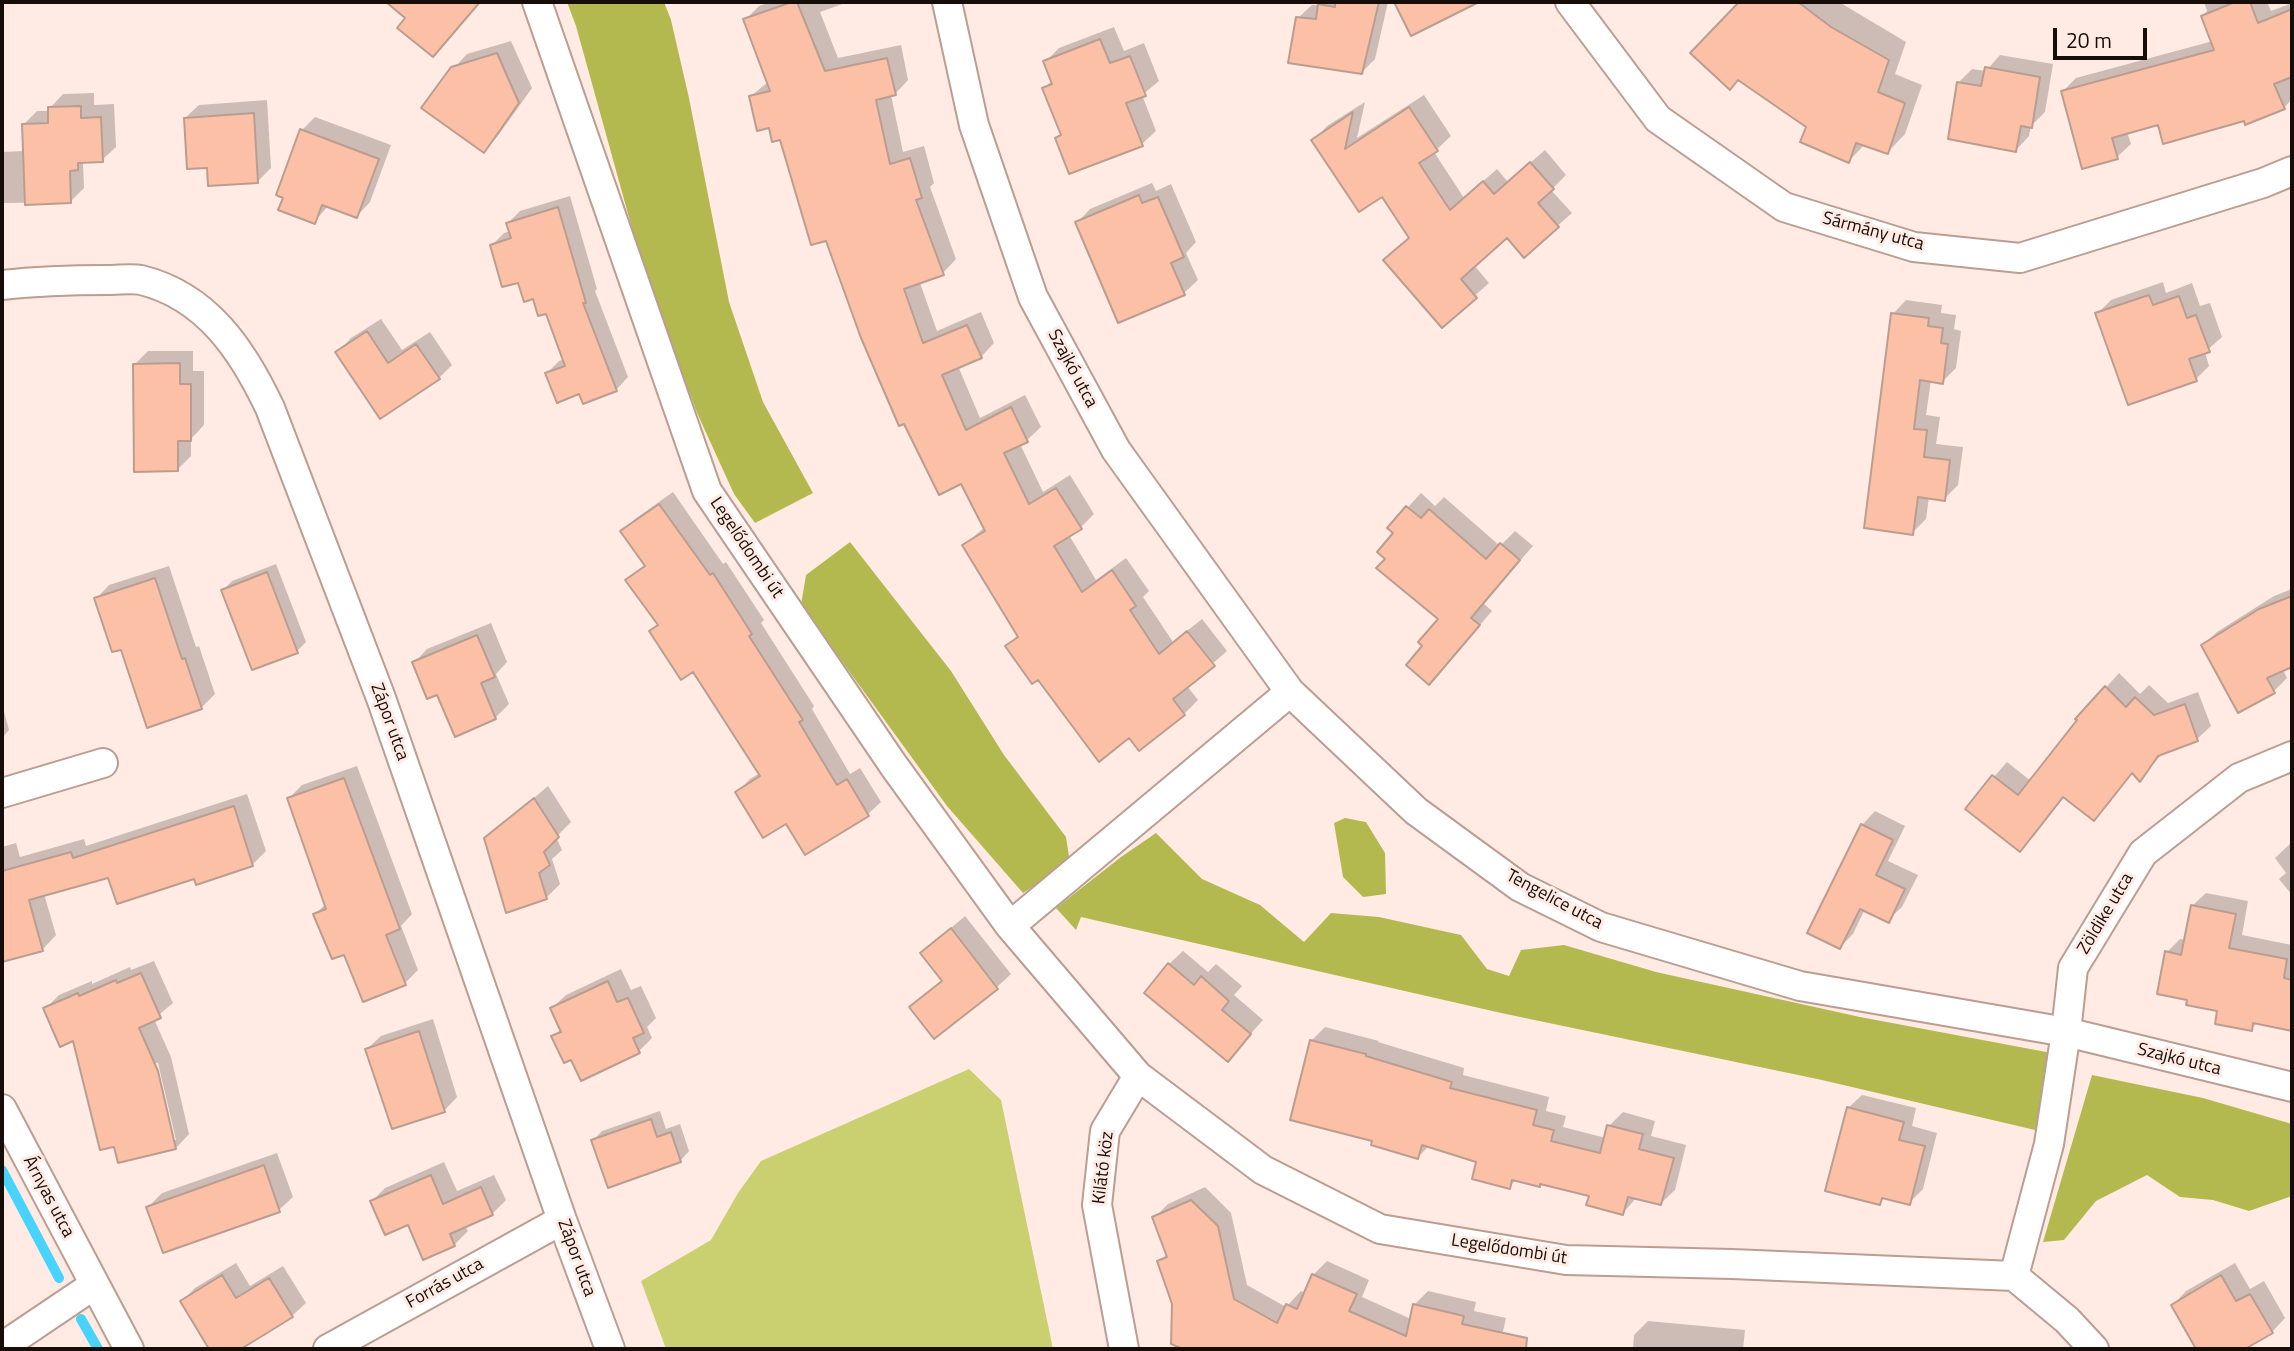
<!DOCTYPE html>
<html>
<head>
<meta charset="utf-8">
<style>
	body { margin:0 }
	#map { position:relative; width:2294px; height:1351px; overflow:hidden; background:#ffebe3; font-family:"Titillium Web",sans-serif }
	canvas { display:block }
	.frame { position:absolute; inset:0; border:4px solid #160c08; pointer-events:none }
	.scale { position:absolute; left:2053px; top:28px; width:94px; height:32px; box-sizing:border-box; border:4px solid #160c08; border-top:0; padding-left:9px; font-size:21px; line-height:24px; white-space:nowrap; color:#160c08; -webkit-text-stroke:5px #ffebe3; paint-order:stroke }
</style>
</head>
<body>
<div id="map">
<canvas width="2294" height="1351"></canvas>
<div class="frame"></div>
<div class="scale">20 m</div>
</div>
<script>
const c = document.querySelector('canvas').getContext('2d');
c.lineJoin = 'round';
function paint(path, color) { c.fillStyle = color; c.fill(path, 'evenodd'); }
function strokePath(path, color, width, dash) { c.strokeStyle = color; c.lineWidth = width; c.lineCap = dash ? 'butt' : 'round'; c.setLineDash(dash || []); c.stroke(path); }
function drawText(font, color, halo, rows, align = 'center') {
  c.font = font + ' "Titillium Web",sans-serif'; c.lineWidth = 6; c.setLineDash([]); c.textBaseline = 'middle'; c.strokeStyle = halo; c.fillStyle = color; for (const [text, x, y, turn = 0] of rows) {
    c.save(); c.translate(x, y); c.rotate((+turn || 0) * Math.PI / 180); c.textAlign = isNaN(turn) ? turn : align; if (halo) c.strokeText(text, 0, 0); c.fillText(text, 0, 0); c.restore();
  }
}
paint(new Path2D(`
	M969 1069 1001 1100 1053 1349H666L641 1281 711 1240 738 1193 761 1161Z`), '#cacf70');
paint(new Path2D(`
	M567 2H664L671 20 689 98 729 302 763 402 813 493 755 523 734 494 698 415 648 286 576 26Z
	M850 542 951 671 1004 755 1066 837 1070 863 1023 893 947 806 801 605 806 575Z
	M1345 818 1366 822 1385 853 1386 894 1363 897 1343 877 1334 823Z
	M1156 833 1202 879 1260 905 1304 942 1331 913 1379 917 1461 935 1487 969 1509 976 1521 950 1564 945 1656 972 1860 1017 2057 1054 2035 1130 1822 1080 1501 1013 1081 917 1076 930 1056 908 1121 857Z
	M2092 1075 2203 1098 2292 1124V1196L2249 1211 2213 1200 2180 1197 2147 1175 2096 1201 2064 1240 2043 1242Z`), '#b4b94f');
paint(new Path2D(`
	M388 2H480L433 55 407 18Z
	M771 2H848L820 12 838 58 901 45 908 80 895 94 891 95 903 152 924 146 934 183 930 187 956 259 943 273 920 283 937 331 981 312 994 343 981 357 958 366 980 418 1025 395 1041 427 1027 440 1020 444 1043 492 1070 475 1094 514 1081 527 1069 535 1096 580 1126 558 1149 591 1143 597 1173 642 1202 619 1227 651 1187 686 1198 700 1184 714 1140 749 1129 735 1038 678 1008 646 1018 635 964 545 985 527 827 239 781 138 771 126 751 96 768 82 745 20 759 6Z
	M1323 2H1388L1375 59 1361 73 1298 18 1312 5H1319Z
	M1741 2H1839L1906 42 1895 74 1922 85 1905 134 1888 152 1865 144 1849 161 1808 126 1739 79 1730 88 1692 53Z
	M2204 2H2267L2271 11 2292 3V75L2289 76 2292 84V99L2284 108 2245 119 2159 123 2127 132 2131 144 2117 157 2063 91 2076 78 2213 41 2203 16 2207 11Z
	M1114 27 1124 51 1144 43 1159 81 1142 95 1156 131 1142 144 1057 138 1062 133 1044 88 1053 80 1045 62 1059 48Z
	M511 41 532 88 497 137 484 151 453 69 467 54Z
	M2000 55 2053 64 2045 112 2031 126 2029 136 2016 150 1959 82 1972 69 1986 71Z
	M94 93V105L114 104 116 147 102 160 85 161 83 163 84 188 70 202 2 203V152L24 151 23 125 37 111H50V108L63 94Z
	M1424 95 1451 136 1434 152 1464 198 1497 169 1508 182 1545 150 1566 175 1551 190 1572 213 1524 255 1507 236 1474 265 1489 283 1442 325 1410 237 1382 194 1314 140 1327 126 1365 102 1357 138Z
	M267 100 271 168 258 181 185 118 199 105Z
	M315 117 391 145 370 202 357 216 329 205 314 222 302 130Z
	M1152 183 1156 191 1171 184 1196 242 1186 253 1198 280 1184 293 1077 223 1090 209Z
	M570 196 597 289 595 291 628 377 616 390 580 392 547 373 559 361 565 359 547 312 492 245 504 233 511 231 508 223 520 211Z
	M2163 282 2166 293 2192 283 2200 306 2210 303 2222 337 2205 352 2209 366 2196 379 2097 314 2111 300Z
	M1906 300 1942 305 1941 313 1956 315 1954 329 1961 331 1956 368 1942 382 1931 380 1926 415 1940 417 1936 444 1963 447 1958 485 1944 499 1929 497 1926 519 1912 533 1893 314Z
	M381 319 402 350 430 332 452 365 439 378 338 352 351 338Z
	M148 351H193V371H204V425L191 439V456L178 469 134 365Z
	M2 359 4 414 2 416Z
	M673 492 723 564 726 562 764 620 761 623 814 706 812 709 850 774 860 768 881 802 868 814 787 822 737 792 750 779 760 773 693 670 652 631 659 624 628 580 646 564 623 531 635 519Z
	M1421 493 1435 506 1444 497 1500 546 1515 531 1533 546 1483 603 1492 611 1442 669 1425 646 1440 619 1387 558 1396 533 1389 528Z
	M276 564 306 642 297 651 223 590 232 581Z
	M169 566 196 647 199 646 215 694 201 708 122 647 96 599 109 585Z
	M2292 589V665L2283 670 2287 678 2273 692 2203 645 2217 632 2274 596Z
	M491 623 507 662 496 674 509 704 495 718 438 693 414 663 427 649Z
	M2119 673 2140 694 2149 685 2168 703 2198 692 2211 726 2197 739 2163 753 2140 779 2133 772 2108 805 2094 819 2065 796 2034 836 2020 849 1967 808 2007 762 2031 781 2079 720 2078 719Z
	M2 704 9 730 2 738Z
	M357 766 412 914 401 926 418 970 405 983 345 952 315 914 326 904 289 798 302 785Z
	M548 786 571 822 556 837 562 850 552 859 560 884 546 898 486 839Z
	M247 794 266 851 252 865 195 877 109 875 44 894 56 935 43 949 3 960 2 847 16 843 20 857 84 839 86 846Z
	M1875 811 1905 826 1888 861 1918 875 1902 907 1888 920 1865 909 1853 934 1840 947 1862 825Z
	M2292 842V895L2279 879 2286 873 2275 858Z
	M2206 893 2248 901 2242 935 2292 945V1029L2258 1022 2251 1029 2219 1010 2189 999 2167 952 2180 939 2186 940 2192 906Z
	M965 916 1011 974 997 987 935 1037 911 1007 943 979 922 953Z
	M1183 951 1208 972 1216 964 1242 986 1234 995 1263 1020 1227 1060 1169 964Z
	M154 961 173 1003 154 1019 171 1057 189 1134 176 1148 45 1009 59 995 92 981V984L130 967 131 970ZM155 1063H158L176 1140H173Z
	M621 969 631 990 641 986 656 1018 647 1027 652 1038 639 1051 572 1057 553 1037 562 1028 552 1008 566 995Z
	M433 1019 457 1097 444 1111 367 1049 381 1036Z
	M1325 1027 1379 1041 1378 1042 1464 1068 1463 1075 1549 1097 1546 1111 1566 1116 1563 1127 1606 1138 1609 1126 1623 1112 1655 1121 1651 1136 1686 1145 1675 1190 1661 1203 1637 1197 1623 1213 1591 1195 1517 1179 1509 1187 1478 1161 1429 1146 1418 1157 1375 1139 1311 1041Z
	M1862 1095 1916 1108 1912 1126 1937 1133 1923 1189 1909 1203 1886 1197 1879 1203 1848 1108Z
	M660 1111 666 1129 680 1124 689 1151 681 1160 609 1185 593 1140 602 1131Z
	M277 1153 293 1197 279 1210 148 1207 162 1193Z
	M444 1162 457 1191 494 1175 506 1200 492 1214 465 1226 468 1231 454 1245 372 1201 385 1188Z
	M1205 1187 1231 1213 1247 1285 1286 1307 1301 1291 1306 1293 1313 1275 1327 1261 1369 1280 1362 1297 1411 1319 1414 1305 1428 1291 1476 1302 1474 1311 1506 1318 1499 1349H1187L1173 1343 1174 1304 1159 1262 1168 1253 1154 1218 1168 1204Z
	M236 1263 250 1286 283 1266 306 1303 292 1316 238 1349H211L182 1301 195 1288Z
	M2235 1263 2250 1289 2264 1281 2285 1318 2272 1332 2242 1349H2198L2173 1305 2186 1291Z
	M1648 1321 1745 1330 1743 1349H1633L1634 1335Z`), '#0003');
strokePath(new Path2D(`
	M2 1170 59 1278
	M81 1319 98 1349`), '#48d3fc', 10);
const building = new Path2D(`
	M386 2H480L433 57 397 28 405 18Z
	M792 2H797L825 71 887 58 896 95 876 100 890 164 910 158 922 198 916 200 944 275 904 289 923 343 967 325 982 358 942 375 966 430 1011 407 1028 442 1004 453 1029 504 1056 488 1082 529 1054 546 1082 592 1112 570 1136 606 1130 610 1159 654 1187 631 1215 666 1173 699 1185 715 1139 751 1129 738 1099 762 1038 680 1032 684 1005 646 1018 637 962 545 985 531 961 484 939 495 904 424 899 426 861 338 826 241 811 245 780 140 772 142 769 128 757 131 749 96 770 91 743 19Z
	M1335 2H1379L1362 74 1288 63 1296 17 1316 19 1318 4 1335 7Z
	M1394 2H1479L1411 36Z
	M1739 2H1798L1831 27 1889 60 1878 92 1905 103 1888 154 1856 143 1849 163 1800 142 1806 127 1738 80 1730 90 1690 53Z
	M2235 2H2250L2258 23 2292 9V77L2274 84 2285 109 2245 125 2244 121 2163 144 2158 125 2112 138 2118 159 2082 169 2061 91 2214 50 2201 16Z
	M1100 39 1110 63 1130 56 1146 96 1126 103 1143 146 1069 174 1055 138 1061 135 1042 88 1052 84 1043 61Z
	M497 53 519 103 484 153 421 108 451 67Z
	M1985 67 2040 77 2032 128 2021 126 2016 152 1948 139 1957 82 1981 86Z
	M81 106V118L101 117 103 162 78 163V170L70 171 71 203 25 205 22 124 48 123V107Z
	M1409 107 1438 151 1419 163 1450 210 1483 181 1494 194 1530 162 1554 189 1538 203 1559 227 1524 258 1507 238 1461 279 1477 298 1442 328 1383 260 1409 238 1382 197 1359 212 1311 140 1353 112 1345 149Z
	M254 113 258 183 208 186 207 168 187 169 184 118Z
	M300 129 379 159 357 218 322 205 315 224 278 210 283 198 276 195Z
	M1139 195 1142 203 1158 197 1184 257 1171 263 1185 295 1118 323 1075 222Z
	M558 207 586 303H583L617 391 583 404 579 394 557 403 545 373 565 366 546 314 538 316 533 299 524 302 518 283 502 287 490 245 511 238 506 223Z
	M2149 295 2153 305 2179 296 2187 318 2196 315 2210 352 2189 359 2197 381 2128 405 2095 313Z
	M1891 313 1929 318 1928 326 1943 328 1941 343 1948 344 1943 384 1920 380 1914 429 1927 430 1924 457 1950 460 1945 501 1918 497 1913 535 1864 528Z
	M367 331 388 363 416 344 440 379 380 419 335 352Z
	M180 363V384H191V441H178V471L134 472 133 364Z
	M659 504 710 575 713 573 752 634 749 636 803 720 799 722 837 785 847 779 869 816 805 855 786 824 763 838 735 792 760 776 693 672 681 680 649 631 658 625 625 580 645 566 620 531Z
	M1406 506 1421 518 1429 509 1486 559 1500 543 1520 560 1471 618 1480 625 1429 685 1406 665 1422 646 1418 642 1438 619 1376 568 1385 559 1377 552 1393 533 1387 528Z
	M267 572 298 653 252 670 221 590Z
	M155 578 182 659 185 658 202 709 147 728 121 650 112 652 94 598Z
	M2292 596V667L2267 678 2275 693 2238 713 2201 645 2259 609Z
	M477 635 495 677 481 683 496 719 455 737 437 695 427 699 412 662Z
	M2105 686 2126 707 2135 697 2154 715 2185 704 2198 741 2158 756 2140 782 2132 773 2094 821 2063 797 2020 852 1965 809 1992 775 2018 795 2077 720 2075 719Z
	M344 778 400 929 386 935 406 985 363 1002 344 955 332 959 313 914 326 909 287 798Z
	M534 798 559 837 544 852 550 865 539 873 547 899 506 913 484 838Z
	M234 806 253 866 196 885 194 879 117 904 108 878 29 900 43 951 2 962V871L71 852 73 858Z
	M1861 824 1893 840 1876 875 1905 889 1889 923 1860 909 1840 949 1807 933Z
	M2191 905 2236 914 2229 948 2287 959 2284 978 2292 980V1031L2253 1023 2252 1031 2215 1024 2217 1011 2186 1005 2187 1000 2157 994 2165 951 2181 955Z
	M951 928 998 989 934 1039 909 1007 942 981 920 953Z
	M1168 963 1194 985 1201 976 1229 1001 1222 1010 1251 1034 1228 1062 1144 993Z
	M141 973 161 1018 139 1028 158 1071 176 1149 118 1163 114 1147 100 1150 73 1041 60 1047 43 1008 78 993 79 996 116 980 117 983Z
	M608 981 617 1002 628 998 644 1033 633 1038 640 1053 581 1081 571 1060 564 1063 551 1036 561 1032 550 1008Z
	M419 1031 445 1112 392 1129 365 1049Z
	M1310 1040 1366 1054V1056L1452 1082 1450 1088 1537 1110 1533 1125 1554 1130 1551 1141 1600 1153 1607 1125 1643 1134 1639 1149 1674 1158 1661 1205 1628 1197 1623 1215 1586 1205 1589 1196 1540 1184V1187L1512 1180 1510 1189 1472 1179 1476 1162 1422 1145 1418 1159 1371 1145 1372 1141 1290 1120Z
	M1847 1107 1904 1122 1899 1140 1925 1146 1910 1205 1882 1198 1880 1205 1825 1191Z
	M651 1119 657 1137 671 1132 681 1162 608 1188 591 1140Z
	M264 1165 280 1212 163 1253 146 1207Z
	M431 1175 443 1204 481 1187 493 1215 450 1234 455 1246 423 1260 408 1225 385 1235 370 1201Z
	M1191 1200 1218 1226 1234 1299 1277 1323 1286 1304 1297 1309 1312 1274 1357 1294 1349 1311 1406 1336 1413 1304 1464 1316 1462 1324 1527 1338 1526 1349H1183L1171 1344 1172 1304 1157 1261 1167 1257 1152 1217Z
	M222 1275 236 1298 269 1278 293 1317 241 1349H209L180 1301Z
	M2221 1275 2236 1301 2250 1294 2273 1333 2245 1349H2196L2171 1305Z`);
paint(building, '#fcc0a7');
strokePath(building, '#bb9d90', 2);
const minor = new Path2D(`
	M537 2 707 491 894 766 1010 926 1138 1076 1263 1170 1380 1229 1566 1260 1732 1264 2014 1276 2067 1320 2094 1349
	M947 2 974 125 1033 297 1116 450 1290 692 1416 811 1520 887 1601 927 1800 986 2066 1032 2292 1087
	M1570 2 1658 119 1784 207 1914 247 2020 258 2263 183 2292 171
	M2 285C38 281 73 280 109 280 119 280 132 278 141 280 207 296 243 351 270 408L381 698 562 1220 610 1349
	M2 793 103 763
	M1010 926 1290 692
	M2 1109 129 1349
	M2014 1276 2049 1144 2066 1032 2073 968 2143 853 2239 778 2292 756
	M2 1347 94 1285
	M328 1349 562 1220
	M1124 1349 1097 1205 1105 1131 1138 1076`);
strokePath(minor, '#bb9d91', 32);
strokePath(minor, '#fff', 28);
drawText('18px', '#160c08', '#ffebe3', [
	["Sármány utca",1873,232,15],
	["Szajkó utca",1072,369,62],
	["Legelődombi út",746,548,56],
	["Zápor utca",389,722,70],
	["Tengelice utca",1554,900,28],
	["Zöldike utca",2106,914,-59],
	["Szajkó utca",2179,1060,14],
	["Kilátó köz",1104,1168,-83],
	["Árnyas utca",48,1197,62],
	["Legelődombi út",1509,1250,9],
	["Zápor utca",576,1258,70],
	["Forrás utca",445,1284,-29]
]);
</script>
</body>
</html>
